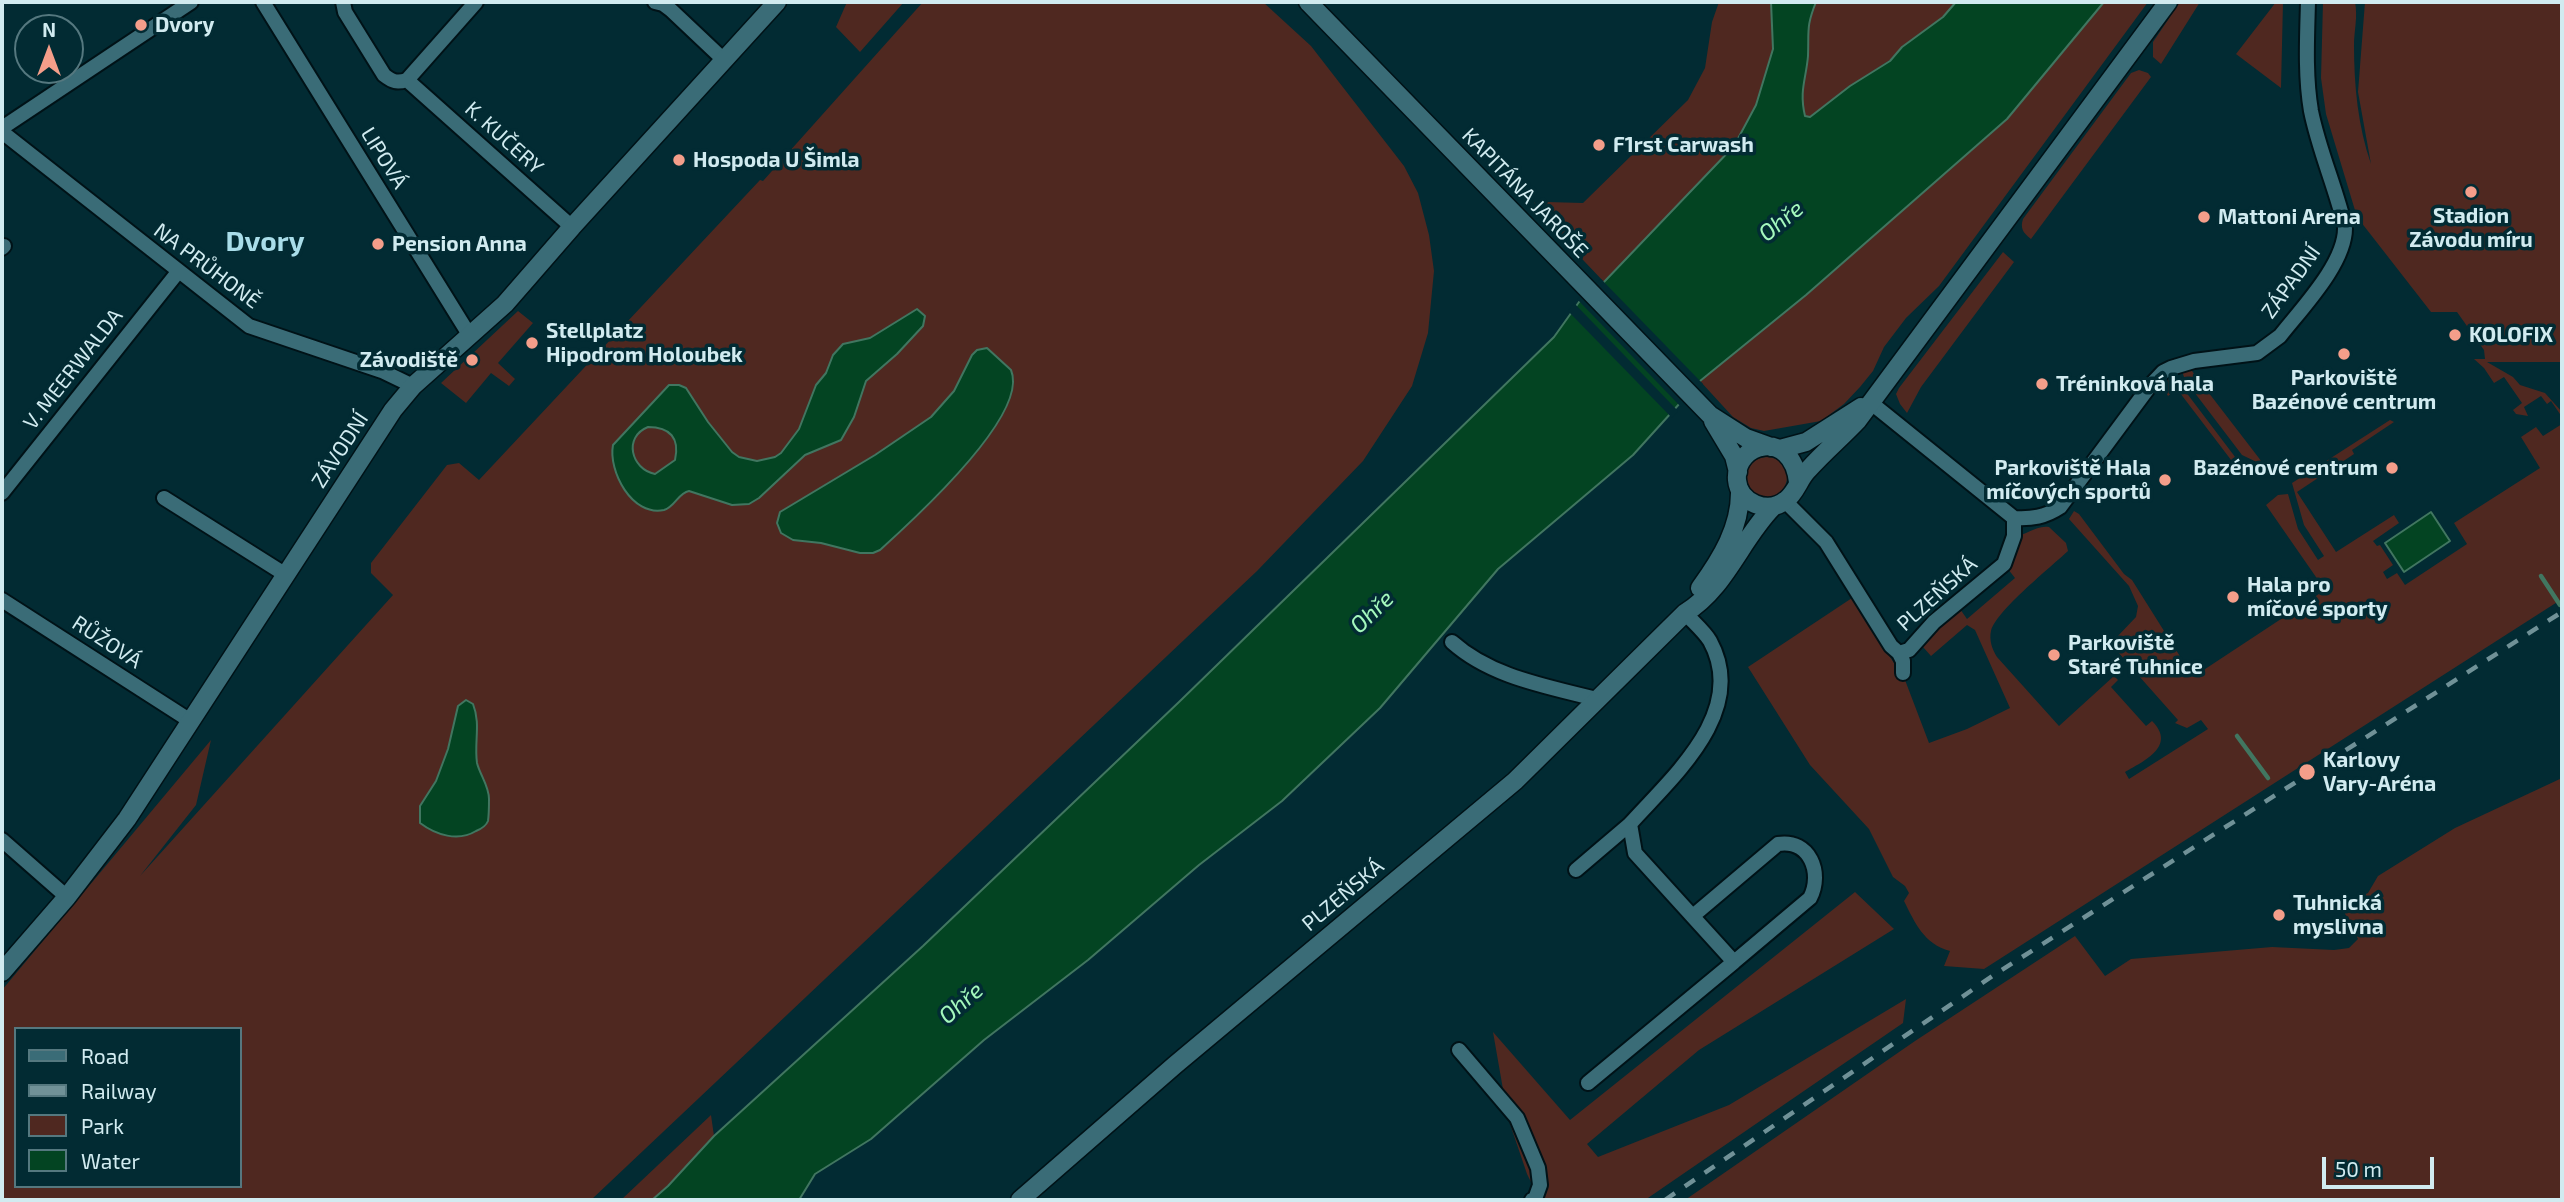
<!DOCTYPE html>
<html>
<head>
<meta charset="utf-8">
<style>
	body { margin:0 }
	#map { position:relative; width:2564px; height:1202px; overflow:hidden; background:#022b33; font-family:"Exo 2",sans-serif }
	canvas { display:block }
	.frame { position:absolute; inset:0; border:4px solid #d1ebf0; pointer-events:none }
	.legend { position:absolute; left:14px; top:1027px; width:228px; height:161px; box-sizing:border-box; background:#022b33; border:2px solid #55787f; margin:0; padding:9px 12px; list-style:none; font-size:21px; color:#d1ebf0 }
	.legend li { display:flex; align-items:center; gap:14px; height:35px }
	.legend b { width:35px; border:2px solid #55787f }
	.north { position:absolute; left:14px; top:14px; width:70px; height:70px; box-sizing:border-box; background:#022b33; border:2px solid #55787f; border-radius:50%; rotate:0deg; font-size:19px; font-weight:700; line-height:28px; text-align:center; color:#d1ebf0 }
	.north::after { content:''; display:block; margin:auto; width:24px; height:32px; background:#f49e8a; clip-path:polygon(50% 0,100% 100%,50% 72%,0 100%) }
	.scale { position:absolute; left:2322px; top:1157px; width:112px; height:32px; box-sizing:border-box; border:4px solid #d1ebf0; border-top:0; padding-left:9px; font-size:21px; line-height:24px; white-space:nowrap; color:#d1ebf0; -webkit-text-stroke:5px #022b33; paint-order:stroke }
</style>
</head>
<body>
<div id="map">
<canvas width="2564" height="1202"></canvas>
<div class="frame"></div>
<ul class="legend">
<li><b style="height:9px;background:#3a6c77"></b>Road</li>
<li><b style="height:9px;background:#709197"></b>Railway</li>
<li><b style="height:19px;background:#4f2820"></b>Park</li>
<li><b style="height:19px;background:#034422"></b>Water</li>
</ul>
<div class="north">N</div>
<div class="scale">50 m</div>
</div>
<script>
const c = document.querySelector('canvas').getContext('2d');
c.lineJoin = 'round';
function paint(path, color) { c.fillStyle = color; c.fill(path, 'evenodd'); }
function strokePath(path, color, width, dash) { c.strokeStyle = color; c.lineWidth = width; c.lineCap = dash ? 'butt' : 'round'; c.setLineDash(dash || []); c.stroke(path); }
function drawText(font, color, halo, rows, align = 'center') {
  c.font = font + ' "Exo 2",sans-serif'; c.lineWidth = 7; c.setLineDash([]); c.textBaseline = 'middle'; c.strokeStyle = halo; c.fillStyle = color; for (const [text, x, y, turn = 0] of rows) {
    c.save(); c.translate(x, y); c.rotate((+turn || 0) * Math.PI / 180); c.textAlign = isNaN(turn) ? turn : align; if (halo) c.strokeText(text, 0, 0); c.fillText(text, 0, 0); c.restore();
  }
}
paint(new Path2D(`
	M847 2H904L860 52 836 27Z
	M923 2H1263L1311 46 1404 166 1418 193 1429 235 1434 271 1428 333 1412 386 1363 461 1257 571 591 1200H2V990L211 740 196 805 140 876 393 595 371 573V563L447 465 459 463 479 480 760 180 763 181ZM16 1029H240V1186H16Z
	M1719 2H1771L1773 49 1756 105 1734 146 1604 282 1545 220 1534 202 1541 208 1547 202 1583 203 1688 100 1705 68 1712 22Z
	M1816 2H1956L1943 17 1902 47 1890 60 1850 86 1810 117 1805 116C1799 90 1806 80 1808 56 1809 30 1806 27 1816 2Z
	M2104 2H2148L1939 286 1906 318 1884 347 1873 371 1860 387 1844 404 1821 421 1764 431 1751 428 1733 417 1700 381 1806 295 2007 119Z
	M2180 2H2200L2161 64 2153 57V42Z
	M2276 2H2283L2281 88 2236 54Z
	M2323 2H2355C2358 17 2354 31 2354 45 2354 86 2358 126 2371 164L2358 92 2365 2H2562V362H2487L2513 377 2520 385 2545 393 2562 412V417L2551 401 2547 404 2541 396 2524 407 2528 416 2516 414 2513 410 2522 403 2504 377 2494 383 2484 368 2474 359H2485L2484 350 2457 312H2431L2357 217 2326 114 2321 78Z
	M2139 70 2148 73 2151 77 2031 239C2023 233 2020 228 2023 219L2131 73Z
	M2003 252 2014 262 1921 387 1907 413 1900 404 1896 394 1899 388Z
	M518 311 533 323 498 363 515 379 509 386 491 373 466 403 441 383Z
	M2187 370 2192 371 2265 466 2242 455 2185 380 2182 371Z
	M2173 375 2248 474 2244 477 2177 389 2168 396 2164 389V383Z
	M2390 420 2394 422 2352 450 2354 454 2297 492 2336 552 2394 515 2399 523 2373 541 2377 546 2380 545 2393 565 2383 572 2387 579 2397 573 2405 585 2467 544 2454 523 2540 468 2521 437 2536 427 2543 436 2562 424V599L1984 969 1944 966 1950 951C1924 944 1915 923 1904 901L1909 893 1905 886 1893 877 1869 829 1810 765 1748 667 1852 598 1905 680 1929 743 1967 729 2010 708 1975 630 1967 625 1931 656 1923 647C1926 629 1947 618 1960 609L1967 619 2015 578 2004 564 2014 536C2027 536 2035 525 2049 527L2066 543 2068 551C2051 567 1996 611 1991 631 1989 640 1992 649 1997 657L2059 726 2114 676 2118 680 2111 687 2146 726 2152 721C2177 746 2144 761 2125 772L2129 779 2208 729 2201 720 2187 728 2175 723 2178 720 2115 649V639L2136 617 2138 606 2129 586 2069 519 2074 511 2079 514 2124 574 2132 580 2193 677 2325 590 2266 505 2278 495 2288 494 2298 529 2318 560 2324 556 2304 525 2292 483Z
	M1747 477a20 20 0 1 1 40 0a20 20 0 1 1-40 0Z
	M2562 778V1200H1685L1915 1041 2075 936 2105 976 2131 959 2272 947 2334 950 2349 948 2358 939 2341 906 2368 893 2378 876 2455 828Z
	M1855 892 1894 929 1699 1050 1587 1144 1598 1157 1729 1105 1906 999 1903 1023 1645 1200H1540L1527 1174 1508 1118 1493 1032 1570 1120Z
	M711 1115 714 1136 668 1186 652 1200H621Z`), '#4f2820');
const water = new Path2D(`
	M1771 2H1816C1806 27 1809 30 1808 56 1806 80 1799 90 1805 116L1810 117 1850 86 1890 61 1902 47 1943 17 1956 2H2104L2007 119 1806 295 1700 381 1633 455 1498 569 1380 708 1282 801 1199 865 1088 960 984 1040 871 1139 815 1174 799 1200H652L668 1186 714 1136 923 946 1179 702 1554 337 1579 302 1604 282 1734 146 1756 105 1773 49Z
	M917 309 925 316 923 326 897 354 866 381 854 417 841 440 805 455 759 498 749 504 732 505 689 491C678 493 675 507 664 510 632 517 608 471 613 445L669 385H679L686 388 708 422 732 452 739 457 757 461 775 457 781 453 799 429 816 385 826 373 833 355 843 344 870 338ZM648 427C670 427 680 438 675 460L655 474C631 469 623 437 648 427Z
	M987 348 1011 370C1030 415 912 521 880 550L873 553H860L821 543 793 540 781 533 777 523 780 512 875 455 931 417 954 391 972 355 977 350Z
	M2431 512 2450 541 2404 572 2385 543Z
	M466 700 473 704C481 724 474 742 477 763 480 775 489 786 489 799 489 805 489 814 488 821 486 826 481 829 476 831 458 842 436 835 420 823V806L436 781 448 749 458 706Z`);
paint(water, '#034422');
strokePath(water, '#417660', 2);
paint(new Path2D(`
	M1601 279 1703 384 1681 407 1577 299Z
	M1574 303 1678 411 1672 418 1568 311Z`), '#022b33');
strokePath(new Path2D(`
	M2541 576 2560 605
	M2237 736 2268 778`), '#417660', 4.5);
const minor = new Path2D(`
	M263 2 470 336
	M343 2 345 12 384 75C393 82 397 83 407 80L476 2
	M655 2 663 4 671 10 725 61
	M407 80 572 227
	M2 128 191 2
	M2 132 249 326 382 371 413 386
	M2 248 4 246
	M1870 402 2014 518
	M2 493 178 272
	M164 498 286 575
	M1785 501 1826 542 1891 646 1899 653 1909 650 1934 622 2004 564 2014 536V518
	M2014 518C2032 519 2045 517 2060 507L2149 387 2163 372 2171 368 2194 361 2257 353 2280 336C2301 309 2346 263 2345 227 2336 188 2319 151 2311 111 2305 76 2307 38 2308 2
	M2 600 189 720
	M1452 642C1491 677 1546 686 1596 699
	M1899 653 1903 661V673
	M2 840 67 897
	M1576 870 1630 824
	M1694 915 1778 844C1810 839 1823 873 1810 898L1734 962
	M1459 1050 1517 1118 1538 1168 1540 1185 1535 1199 1532 1200
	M1588 1083 1734 962 1635 853 1630 824C1672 777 1749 712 1710 641 1704 631 1693 622 1685 613`);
const tertiary = new Path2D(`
	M1308 2 1710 415 1746 438 1771 447
	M1713 421 1734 456 1738 472
	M1780 449 1806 442 1861 407
	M1798 482C1792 428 1734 442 1737 480 1739 503 1768 515 1786 500 1796 493 1799 479 1808 470 1824 452 1842 437 1858 420L2168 2
	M1700 588C1721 559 1741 527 1740 490
	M2 972 67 897 127 819 393 410 413 386 505 304 572 227 777 2
	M1020 1200 1175 1065 1515 781 1685 613C1726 588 1741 539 1773 507`);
strokePath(minor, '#001217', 18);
strokePath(tertiary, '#001217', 21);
strokePath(minor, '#3a6c77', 14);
strokePath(tertiary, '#3a6c77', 18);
strokePath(new Path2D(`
	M1665 1200 1994 975 2562 612`), '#709197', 4.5, [12, 12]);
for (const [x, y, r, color] of [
	[141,25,7,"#f49e8a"],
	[1599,145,7,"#f49e8a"],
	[679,160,7,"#f49e8a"],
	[2471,192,7,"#f49e8a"],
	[2204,217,7,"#f49e8a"],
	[378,244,7,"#f49e8a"],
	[2455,335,7,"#f49e8a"],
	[532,343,7,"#f49e8a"],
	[2344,354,7,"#f49e8a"],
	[472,360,7,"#f49e8a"],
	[2042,384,7,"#f49e8a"],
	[2392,468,7,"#f49e8a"],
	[2165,480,7,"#f49e8a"],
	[2233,597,7,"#f49e8a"],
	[2054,655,7,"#f49e8a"],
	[2307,772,9,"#f49e8a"],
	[2279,915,7,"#f49e8a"]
]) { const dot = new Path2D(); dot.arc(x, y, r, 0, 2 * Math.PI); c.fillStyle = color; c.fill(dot); strokePath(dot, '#022b33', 2.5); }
drawText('bold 21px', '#d1ebf0', '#022b33', [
	["Dvory",155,25],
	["F1rst Carwash",1613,145],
	["Hospoda U Šimla",693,160],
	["Stadion",2471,216,"center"],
	["Závodu míru",2471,240,"center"],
	["Mattoni Arena",2218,217],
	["Pension Anna",392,244],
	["Stellplatz",546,331],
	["Hipodrom Holoubek",546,355],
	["KOLOFIX",2469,335],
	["Závodiště",458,360,"right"],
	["Parkoviště",2344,378,"center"],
	["Bazénové centrum",2344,402,"center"],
	["Tréninková hala",2056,384],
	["Parkoviště Hala",2151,468,"right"],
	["míčových sportů",2151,492,"right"],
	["Bazénové centrum",2378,468,"right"],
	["Hala pro",2247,585],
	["míčové sporty",2247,609],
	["Parkoviště",2068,643],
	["Staré Tuhnice",2068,667],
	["Karlovy",2323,760],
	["Vary-Aréna",2323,784],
	["Tuhnická",2293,903],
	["myslivna",2293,927]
], 'left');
drawText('21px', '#d1ebf0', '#022b33', [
	["K. KUČERY",504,138,42],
	["LIPOVÁ",384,158,58],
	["KAPITÁNA JAROŠE",1525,193,46],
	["NA PRŮHONĚ",207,266,37],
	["ZÁPADNÍ",2291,282,-54],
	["V. MEERWALDA",73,369,-52],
	["ZÁVODNÍ",340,450,-57],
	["PLZEŇSKÁ",1937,594,-42],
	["RŮŽOVÁ",107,642,33],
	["PLZEŇSKÁ",1343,895,-40]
]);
drawText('italic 23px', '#a4f8bd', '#022b33', [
	["Ohře",1781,221,-39],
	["Ohře",1372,612,-44],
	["Ohře",961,1003,-41]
]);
drawText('bold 28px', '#a9dde9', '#022b33', [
	["Dvory",265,242]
]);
</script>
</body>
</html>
